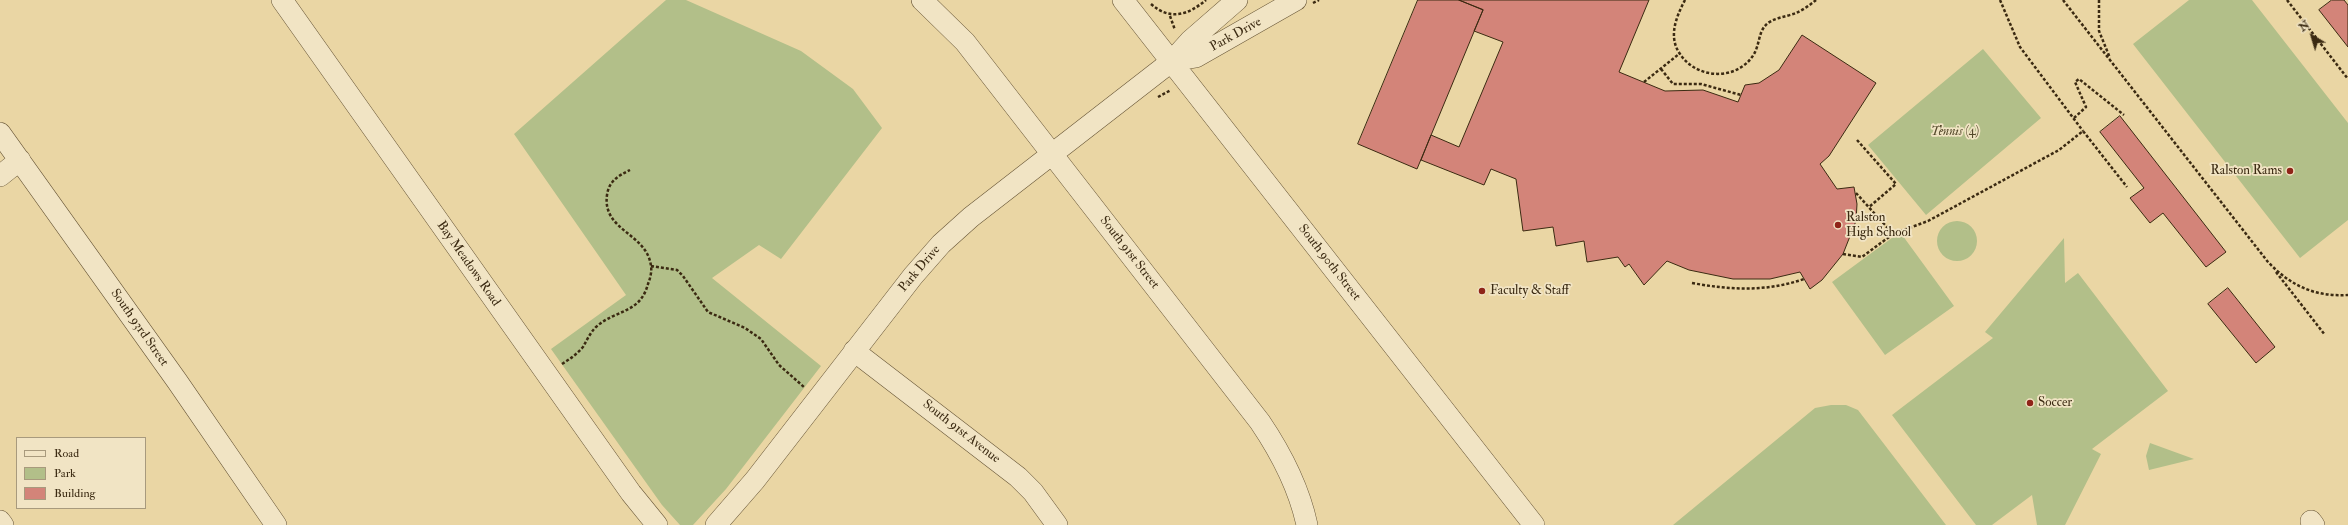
<!DOCTYPE html>
<html>
<head>
<meta charset="utf-8">
<style>
	body { margin:0 }
	#map { position:relative; width:2348px; height:525px; overflow:hidden; background:#ead6a4; font-family:"IM FELL Double Pica",serif }
	canvas { display:block }
	.legend { position:absolute; left:16px; top:437px; width:130px; height:72px; box-sizing:border-box; background:#f1e4c4; border:1px solid #a89a7d; margin:0; padding:5px 7px; list-style:none; font-size:12px; color:#3b2a12 }
	.legend li { display:flex; align-items:center; gap:8px; height:20px }
	.legend b { width:20px; border:1px solid #a89a7d }
	.north { position:absolute; left:2292px; top:16px; width:40px; height:40px; -webkit-text-stroke:3px #f1e4c4; paint-order:stroke; rotate:322deg; font-size:11px; font-weight:700; line-height:16px; text-align:center; color:#3b2a12 }
	.north::after { content:''; display:block; margin:auto; width:14px; height:18px; background:#3b2a12; clip-path:polygon(50% 0,100% 100%,50% 72%,0 100%) }
</style>
</head>
<body>
<div id="map">
<canvas width="2348" height="525"></canvas>
<ul class="legend">
<li><b style="height:5px;background:#f1e4c4"></b>Road</li>
<li><b style="height:11px;background:#b2bf89"></b>Park</li>
<li><b style="height:11px;background:#d38479"></b>Building</li>
</ul>
<div class="north">N</div>
</div>
<script>
const c = document.querySelector('canvas').getContext('2d');
c.lineJoin = 'round';
function paint(path, color) { c.fillStyle = color; c.fill(path, 'evenodd'); }
function strokePath(path, color, width, dash) { c.strokeStyle = color; c.lineWidth = width; c.lineCap = dash ? 'butt' : 'round'; c.setLineDash(dash || []); c.stroke(path); }
function drawText(font, color, halo, rows, align = 'center') {
  c.font = font + ' "IM FELL Double Pica",serif'; c.lineWidth = 3.5; c.setLineDash([]); c.textBaseline = 'middle'; c.strokeStyle = halo; c.fillStyle = color; for (const [text, x, y, turn = 0] of rows) {
    c.save(); c.translate(x, y); c.rotate((+turn || 0) * Math.PI / 180); c.textAlign = isNaN(turn) ? turn : align; if (halo) c.strokeText(text, 0, 0); c.fillText(text, 0, 0); c.restore();
  }
}
paint(new Path2D(`
	M666 0H686L801 51 853 89 882 128 781 259 759 245 712 278 821 366 726 489 693 525H680L662 505 551 349 626 295 514 134Z
	M2189 0H2252L2348 123V220L2300 258 2133 44Z
	M1983 49 2041 118 1926 215 1868 145Z
	M1937 241a20 20 0 1 1 40 0a20 20 0 1 1-40 0Z
	M1900 232 1954 306 1885 355 1832 282Z
	M2064 238 2065 283 2078 273 2168 391 2092 449 2101 454 2065 525H2037L2032 495 1992 525H1976L1892 415 1993 338 1985 332Z
	M1831 405H1846L1858 410 1946 525H1673L1815 408Z
	M2150 443 2194 459 2149 470 2146 456Z`), '#b2bf89');
const building = new Path2D(`
	M1418 0H1459L1483 10 1417 169 1358 144Z
	M1459 0H1649L1619 72 1665 91 1703 90 1738 102 1745 85 1759 83 1779 70 1802 35 1876 83 1829 156 1820 164 1837 189 1854 187 1857 204 1856 221 1843 254 1822 280 1810 289 1800 272 1770 279H1733L1689 270 1667 261 1644 285 1629 264 1625 267 1618 257 1587 262 1584 241 1556 246 1553 227 1523 231 1516 179 1491 169 1484 185 1421 160 1431 135 1459 147 1503 42 1474 31 1483 10Z
	M2332 0H2344L2348 5V47L2319 10Z
	M2120 116 2226 252 2206 267 2163 213 2150 223 2130 198 2144 188 2100 132Z
	M2228 288 2275 347 2256 363 2208 304Z`);
paint(building, '#d38479');
strokePath(building, '#3b2a12', 1);
const minor = new Path2D(`
	M282 0 631 493 657 525
	M922 0 965 42 1260 422C1281 453 1299 488 1307 525
	M1123 0 1534 525
	M1172 61 1196 57 1296 0
	M0 133 177 381 276 525
	M0 176 20 160
	M854 351 1018 477 1033 492 1057 525
	M0 521 3 525
	M2311 521 2314 525
	M716 525 755 480 913 276 941 244 971 217 1172 61 1190 41 1237 0`);
strokePath(minor, '#675536', 22);
strokePath(new Path2D(`
	M1685 0C1676 17 1668 37 1680 54 1697 80 1738 81 1754 54 1759 46 1759 32 1765 26 1771 18 1786 17 1796 13 1803 10 1810 5 1816 0
	M2000 0 2020 47 2083 131
	M2063 0 2268 262C2291 286 2315 297 2348 295
	M2099 0V31L2110 58
	M2287 0 2348 79
	M1313 3 1319 0
	M1151 4C1170 21 1188 15 1206 0
	M1170 16 1175 30
	M1661 69 1673 84H1701L1741 95
	M1644 82 1679 54
	M1158 97 1171 90
	M2074 118 2086 107 2075 82 2079 79 2124 115
	M1857 140 1896 184 1869 207
	M1856 193 1893 234
	M1843 254 1862 257 1893 234 1928 221 2059 150 2083 131 2127 187
	M651 266 677 270 683 276 708 312 745 328 761 339 779 365 804 387
	M2276 272 2325 335
	M1692 283C1731 290 1766 292 1804 279
	M562 364C570 359 577 354 583 347 587 340 590 333 596 327 616 309 640 314 648 284 650 279 652 272 651 266 647 233 602 231 607 195 609 181 618 176 630 170`), '#3b2a12', 2.5, [3, 2]);
strokePath(minor, '#f1e4c4', 21);
for (const [x, y, r, color] of [
	[2290,171,4,"#8f2418"],
	[1838,225,4,"#8f2418"],
	[1482,291,4,"#8f2418"],
	[2030,403,4,"#8f2418"]
]) { const dot = new Path2D(); dot.arc(x, y, r, 0, 2 * Math.PI); c.fillStyle = color; c.fill(dot); strokePath(dot, '#f1e4c4', 1.5); }
drawText('13px', '#3b2a12', '#f1e4c4', [
	["Park Drive",1236,35,-29],
	["South 91st Street",1129,253,52],
	["South 90th Street",1329,263,52],
	["Bay Meadows Road",468,264,55],
	["Park Drive",920,269,-50],
	["South 93rd Street",139,328,55],
	["South 91st Avenue",961,432,38]
]);
drawText('italic 13px', '#53482a', '#f1e4c4', [
	["Tennis (4)",1955,132]
]);
drawText('13px', '#3b2a12', '#f1e4c4', [
	["Ralston Rams",2282,171,"right"],
	["Ralston",1846,218],
	["High School",1846,233],
	["Faculty & Staff",1490,291],
	["Soccer",2038,403]
], 'left');
</script>
</body>
</html>
